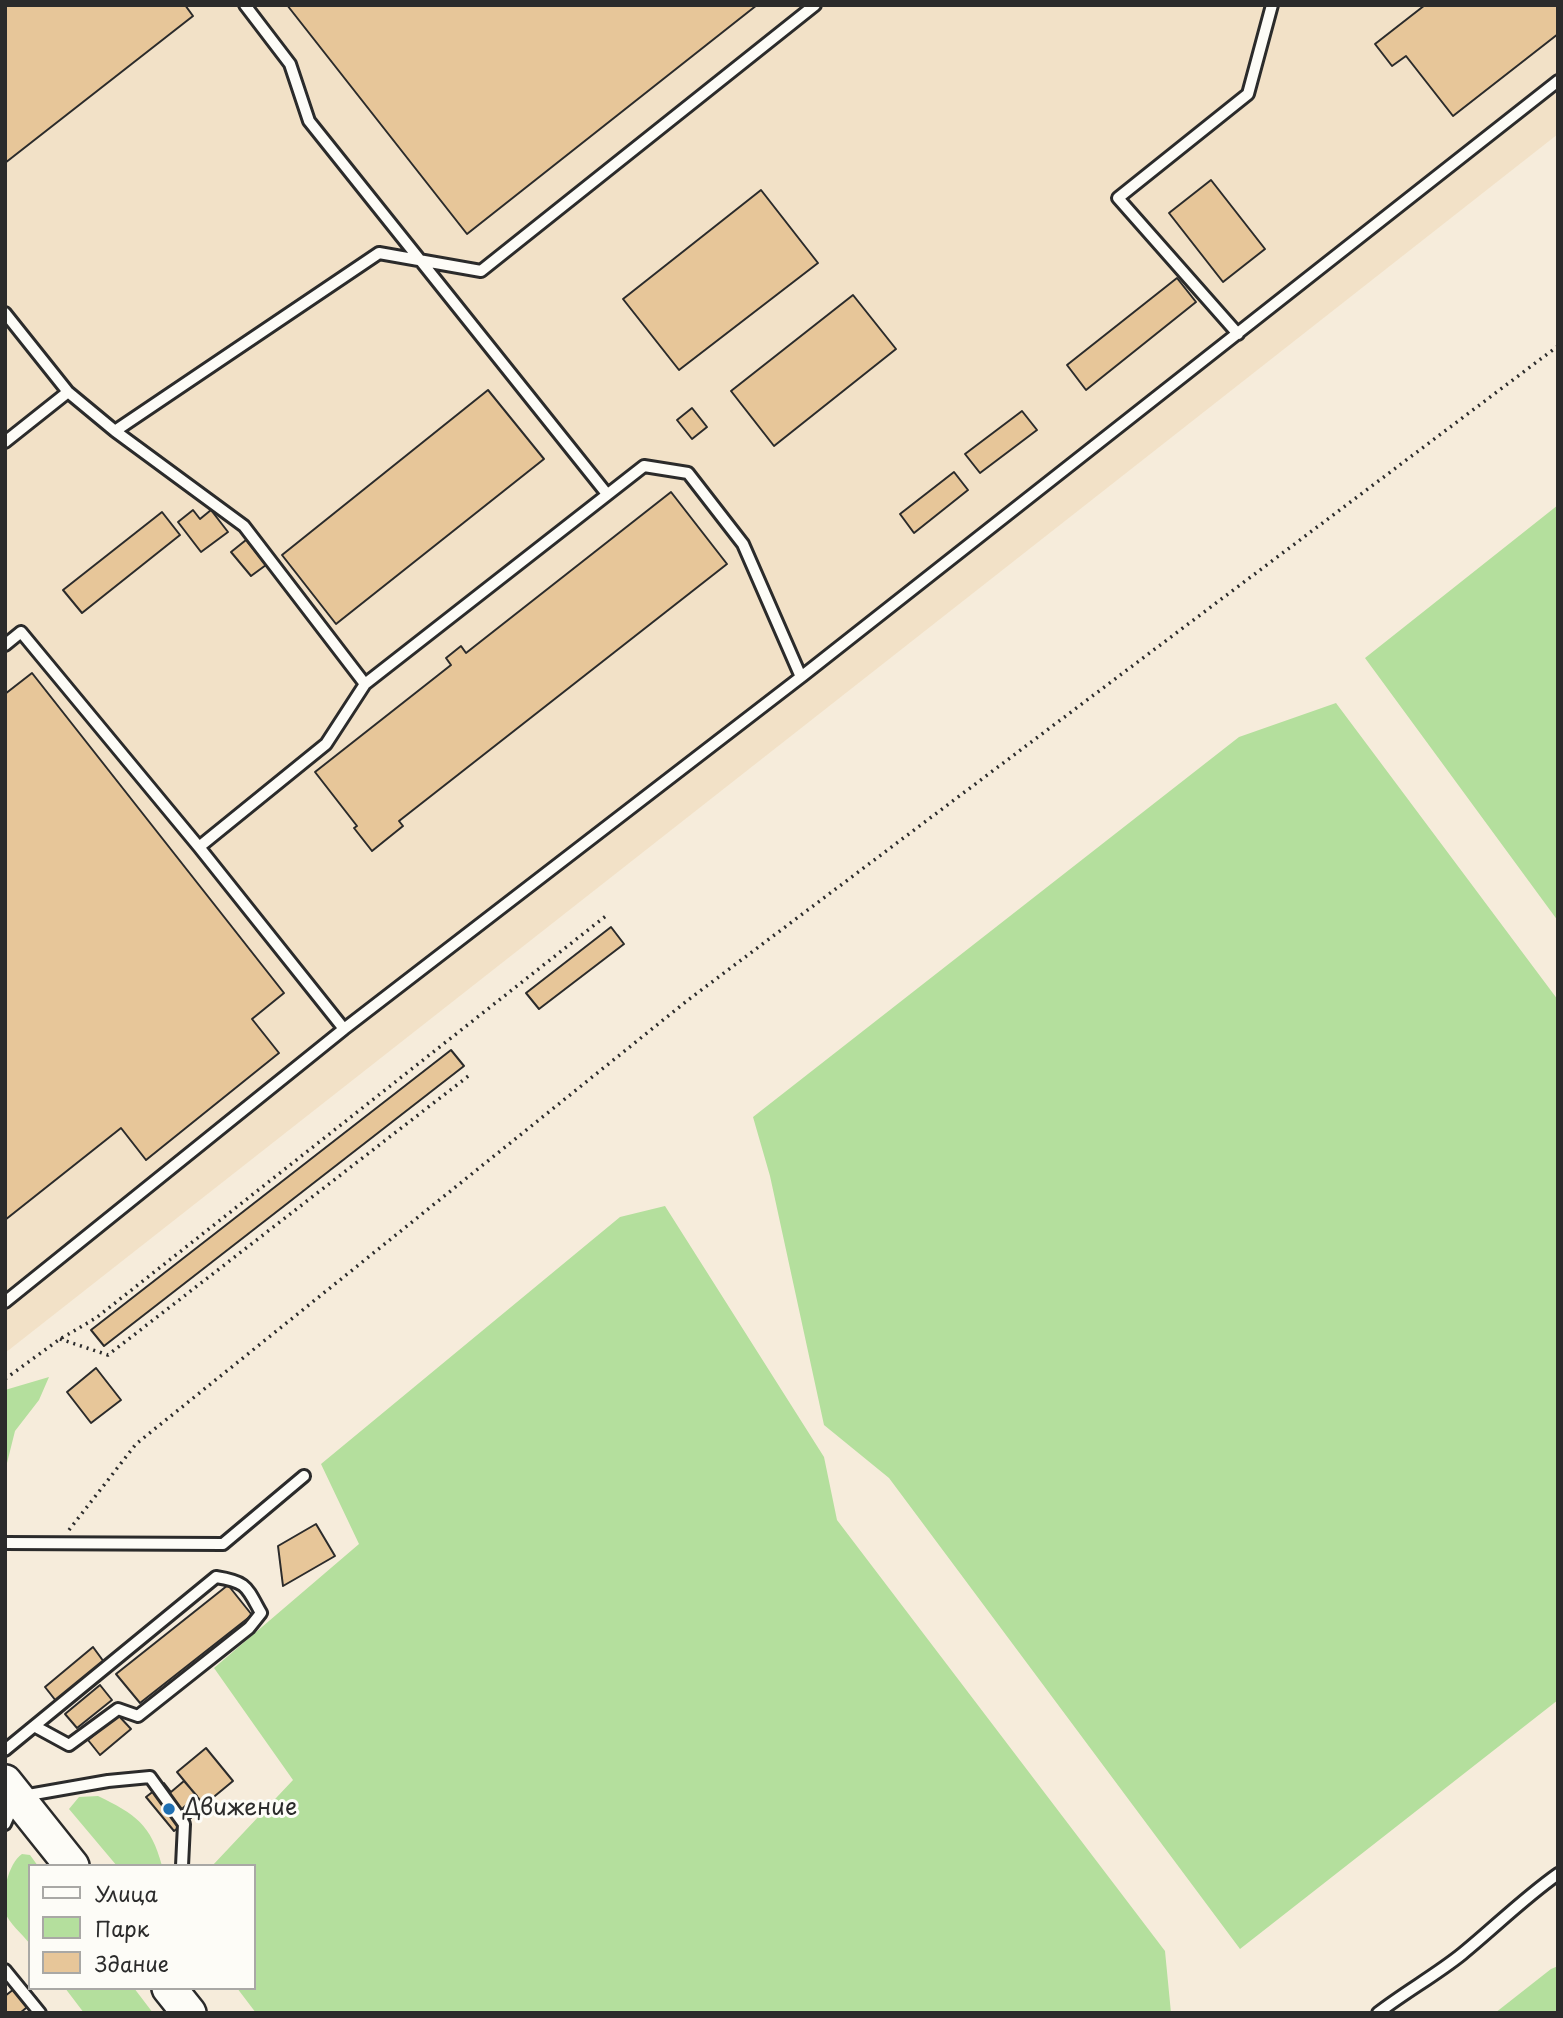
<!DOCTYPE html>
<html>
<head>
<meta charset="utf-8">
<style>
	body { margin:0 }
	#map { position:relative; width:1563px; height:2018px; overflow:hidden; background:#f6ecdb; font-family:"Playpen Sans",sans-serif }
	canvas { display:block }
	.frame { position:absolute; inset:0; border:7px solid #2b2b2b; pointer-events:none }
	.legend { position:absolute; left:28px; top:1864px; width:228px; height:126px; box-sizing:border-box; background:#fdfcf7; border:2px solid #a9a8a5; margin:0; padding:9px 12px; list-style:none; font-size:21px; color:#2b2b2b }
	.legend li { display:flex; align-items:center; gap:14px; height:35px }
	.legend b { width:35px; border:2px solid #a9a8a5 }
</style>
</head>
<body>
<div id="map">
<canvas width="1563" height="2018"></canvas>
<div class="frame"></div>
<ul class="legend">
<li><b style="height:9px;background:#fdfcf7"></b>Улица</li>
<li><b style="height:19px;background:#b4df9d"></b>Парк</li>
<li><b style="height:19px;background:#e7c699"></b>Здание</li>
</ul>
</div>
<script>
const c = document.querySelector('canvas').getContext('2d');
c.lineJoin = 'round';
function paint(path, color) { c.fillStyle = color; c.fill(path, 'evenodd'); }
function strokePath(path, color, width, dash) { c.strokeStyle = color; c.lineWidth = width; c.lineCap = dash ? 'butt' : 'round'; c.setLineDash(dash || []); c.stroke(path); }
function drawText(font, color, halo, rows, align = 'center') {
  c.font = font + ' "Playpen Sans",sans-serif'; c.lineWidth = 6; c.setLineDash([]); c.textBaseline = 'middle'; c.strokeStyle = halo; c.fillStyle = color; for (const [text, x, y, turn = 0] of rows) {
    c.save(); c.translate(x, y); c.rotate((+turn || 0) * Math.PI / 180); c.textAlign = isNaN(turn) ? turn : align; if (halo) c.strokeText(text, 0, 0); c.fillText(text, 0, 0); c.restore();
  }
}
paint(new Path2D(`
	M5 5H1558V134L5 1353Z`), '#f2e1c7');
paint(new Path2D(`
	M1558 505V921L1365 658Z
	M1336 703 1558 1000V1700L1240 1949 889 1478 824 1425 770 1176 753 1117 1239 737Z
	M665 1206 824 1457 837 1520 1165 1951 1171 2013H256L237 1988H254V1866H212L293 1780 214 1668 359 1544 321 1464 620 1217Z
	M49 1377 39 1400 15 1431 5 1471V1390Z
	M98 1796C135 1814 151 1824 162 1866H117L69 1809 79 1797Z
	M22 1854 30 1855 38 1866H30V1944C23 1935 8 1922 5 1912 1 1897 8 1863 22 1854Z
	M1558 1966V2013H1495L1551 1969Z
	M65 1988H134L153 2013H84Z`), '#b4df9d');
const building = new Path2D(`
	M5 5H185L193 16 5 163Z
	M287 5H757L467 234Z
	M1425 5H1558V34L1453 116 1406 56 1392 66 1375 44Z
	M1211 180 1265 249 1223 282 1169 213Z
	M761 190 818 263 679 370 623 299Z
	M1177 278 1196 302 1086 390 1067 365Z
	M853 295 896 349 774 446 731 391Z
	M488 390 544 459 336 624 282 555Z
	M692 408 707 427 692 439 677 420Z
	M1022 411 1037 430 980 473 965 454Z
	M954 472 968 490 914 533 900 514Z
	M671 492 727 564 399 821 403 826 372 851 354 828 357 826 315 772 451 665 446 658 461 646 466 653Z
	M193 510 200 519 211 510 228 532 201 552 178 522Z
	M162 512 180 535 82 613 63 590Z
	M246 540 266 565 251 576 231 552Z
	M32 673 284 993 252 1019 279 1053 146 1160 121 1128 5 1220V694Z
	M611 927 624 944 539 1009 526 993Z
	M451 1050 464 1066 104 1346 91 1330Z
	M96 1368 121 1400 91 1423 67 1392Z
	M316 1524 335 1556 283 1586 278 1546Z
	M228 1585 252 1615 140 1703 116 1674Z
	M93 1647 104 1662 56 1701 45 1687Z
	M100 1685 112 1700 77 1728 65 1714Z
	M118 1715 131 1729 100 1755 88 1740Z
	M206 1748 233 1781 204 1805 177 1772Z
	M184 1781 197 1796 183 1808 191 1818 174 1831 146 1797 164 1783 171 1792Z
	M23 1982 37 1999 20 2013H5V1996Z`);
paint(building, '#e7c699');
strokePath(building, '#2b2b2b', 2);
const lane = new Path2D(`
	M245 5 290 64 309 121 607 494
	M5 313 68 392 5 442
	M1238 334 1118 198 1248 94 1272 5
	M68 392 115 431 379 253 481 271 815 5
	M115 431 244 526 365 684 326 744 199 847
	M5 645 21 632 199 847 344 1029 5 1302
	M365 684 644 466 688 473 743 544 801 677 1558 81
	M344 1029 801 677
	M5 1543 223 1544 304 1476
	M5 1750 216 1577C247 1582 246 1586 261 1613L249 1628 138 1716 118 1709 69 1745 36 1727
	M5 1824 17 1797 108 1781 150 1777 184 1824 182 1866
	M5 1970 40 2013
	M1378 2013C1405 1992 1436 1975 1462 1954 1495 1927 1524 1898 1558 1874`);
const primary = new Path2D(`
	M5 1782 72 1866
	M169 1988 189 2013`);
strokePath(lane, '#2b2b2b', 16);
strokePath(primary, '#2b2b2b', 38);
strokePath(new Path2D(`
	M60 1339 108 1355 471 1074
	M5 1379 60 1339 96 1318 607 915
	M69 1530 136 1444 688 1000 1558 346`), '#2b2b2b', 3.5, [2, 5]);
strokePath(lane, '#fdfcf7', 10);
strokePath(primary, '#fdfcf7', 33);
for (const [x, y, r, color] of [
	[169,1809,7,"#1f6fb2"]
]) { const dot = new Path2D(); dot.arc(x, y, r, 0, 2 * Math.PI); c.fillStyle = color; c.fill(dot); strokePath(dot, '#fdfcf7', 2.5); }
drawText('23px', '#2b2b2b', '#fdfcf7', [
	["Движение",183,1809]
], 'left');
</script>
</body>
</html>
